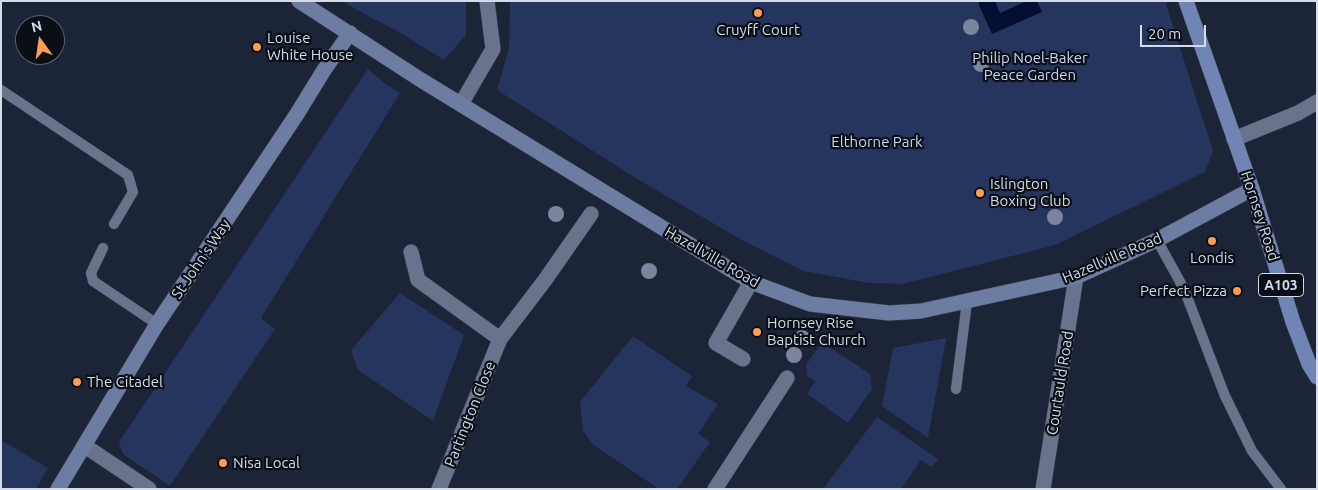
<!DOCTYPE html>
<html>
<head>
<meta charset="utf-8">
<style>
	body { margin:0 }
	#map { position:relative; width:1318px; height:490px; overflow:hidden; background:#1c2438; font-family:Ubuntu,sans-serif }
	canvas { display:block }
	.frame { position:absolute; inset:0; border:2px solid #d5dce9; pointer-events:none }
	.north { position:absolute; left:15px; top:15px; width:50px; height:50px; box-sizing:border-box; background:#0a0e17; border:1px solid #5b606b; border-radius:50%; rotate:346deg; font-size:14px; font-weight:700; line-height:20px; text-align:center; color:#d5dce9 }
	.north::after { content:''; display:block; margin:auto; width:18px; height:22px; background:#fc9d53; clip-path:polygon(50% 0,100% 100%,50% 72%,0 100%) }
	.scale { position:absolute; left:1140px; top:25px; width:66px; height:22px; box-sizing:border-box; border:2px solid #d5dce9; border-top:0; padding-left:6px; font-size:15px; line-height:18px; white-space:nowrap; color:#d5dce9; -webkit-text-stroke:4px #0a0e17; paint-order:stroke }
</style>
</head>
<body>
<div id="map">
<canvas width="1318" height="490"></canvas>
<div class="frame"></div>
<div class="north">N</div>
<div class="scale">20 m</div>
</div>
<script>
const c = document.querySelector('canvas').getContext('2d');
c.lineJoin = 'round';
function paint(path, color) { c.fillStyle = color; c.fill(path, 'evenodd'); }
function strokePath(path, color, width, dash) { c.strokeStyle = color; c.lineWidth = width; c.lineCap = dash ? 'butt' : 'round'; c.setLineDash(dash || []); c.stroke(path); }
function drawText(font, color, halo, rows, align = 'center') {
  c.font = font + ' Ubuntu,sans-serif'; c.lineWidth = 4.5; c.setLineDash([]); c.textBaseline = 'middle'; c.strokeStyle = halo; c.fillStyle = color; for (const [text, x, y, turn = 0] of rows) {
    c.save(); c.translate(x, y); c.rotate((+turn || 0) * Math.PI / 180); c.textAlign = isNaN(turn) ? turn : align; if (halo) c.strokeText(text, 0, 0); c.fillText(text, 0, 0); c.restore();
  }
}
paint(new Path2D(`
	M342 1H466V35L444 60 399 32 370 17Z
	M510 1H1165L1213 151 1205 172 1055 245 903 284 869 283 803 271 740 239 639 180 497 90 509 49Z
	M368 69 387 85 400 93 261 318 275 329 170 486 123 454 119 442Z
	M400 293 464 335 433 421 358 370 351 350Z
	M633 336 692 376 686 386 718 404 698 434 710 442 677 489H659L592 444 583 431 580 402Z
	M946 338 928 438 882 406 893 348Z
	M822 342 870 374 872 389 848 423 807 394 815 381 807 376 806 365Z
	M877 417 938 459 932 467 921 460 901 489H823Z
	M1 440 48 468 36 489H1Z`), '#26355d');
paint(new Path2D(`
	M982 1H995L1000 13 1027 1H1037L1042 12 992 34 978 3Z`), '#040d32');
const lane = new Path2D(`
	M1 90 128 175 133 192 114 224
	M1157 240 1184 289 1225 396 1252 451 1281 489
	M103 248 91 273 93 281 157 324
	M956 389 967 302`);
const street = new Path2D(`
	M461 104 493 49 487 1
	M1234 139 1298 113 1317 102
	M411 252 418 280 500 339
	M743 359 716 343 751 282
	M85 446 149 489
	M439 489 500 339 545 280 591 214
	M715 489 787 378
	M1043 489 1076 277`);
const secondary = new Path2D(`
	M299 1 421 80 751 282 810 304 889 313 921 311 1076 277 1157 240 1252 189
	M58 489 157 324 297 114 324 70 350 33`);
const primary = new Path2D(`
	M1186 1 1252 189 1293 322 1309 364 1317 377`);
strokePath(lane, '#383f4f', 11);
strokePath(street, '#383f4f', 16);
strokePath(secondary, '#383f4f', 16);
strokePath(primary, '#383f4f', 16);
strokePath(lane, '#69748c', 10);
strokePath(street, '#69748c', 15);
strokePath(secondary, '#6d7da1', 15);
strokePath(primary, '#7185b5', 15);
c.fillStyle = '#7b859e';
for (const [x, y] of [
	[971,27],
	[981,64],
	[556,214],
	[1055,217],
	[649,271],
	[802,338],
	[794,355]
]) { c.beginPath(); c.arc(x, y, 8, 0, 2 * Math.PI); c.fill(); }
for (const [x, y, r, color] of [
	[758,13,5,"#fc9d53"],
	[257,47,5,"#fc9d53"],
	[980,193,5,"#fc9d53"],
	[1212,241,5,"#fc9d53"],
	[1237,291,5,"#fc9d53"],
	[757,332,5,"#fc9d53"],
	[77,382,5,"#fc9d53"],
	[223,463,5,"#fc9d53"]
]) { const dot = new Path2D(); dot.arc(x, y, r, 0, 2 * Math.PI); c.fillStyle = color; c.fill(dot); strokePath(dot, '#0a0e17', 2); }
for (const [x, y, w] of [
	[1281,285,45]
]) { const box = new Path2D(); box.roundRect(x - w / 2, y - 11.5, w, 23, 4); c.fillStyle = '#0a0e17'; c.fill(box); strokePath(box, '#d5dce9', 1); }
drawText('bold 14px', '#d5dce9', null, [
	["A103",1281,285]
]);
drawText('15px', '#d5dce9', '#0a0e17', [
	["Cruyff Court",758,30,"center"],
	["Louise",267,38],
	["White House",267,55],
	["Islington",990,184],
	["Boxing Club",990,201],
	["Londis",1212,258,"center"],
	["Perfect Pizza",1227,291,"right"],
	["Hornsey Rise",767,323],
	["Baptist Church",767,340],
	["The Citadel",87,382],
	["Nisa Local",233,463]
], 'left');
drawText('15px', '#c9d5f2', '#0a0e17', [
	["Philip Noel-Baker",1030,58],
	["Peace Garden",1030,75],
	["Elthorne Park",877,142]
]);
drawText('15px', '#d5dce9', '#0a0e17', [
	["Hornsey Road",1260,216,72],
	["Hazellville Road",712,257,30],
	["Hazellville Road",1112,258,-23],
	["St John's Way",201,259,-56],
	["Courtauld Road",1060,383,-81],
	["Partington Close",470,414,-68]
]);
</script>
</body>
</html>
